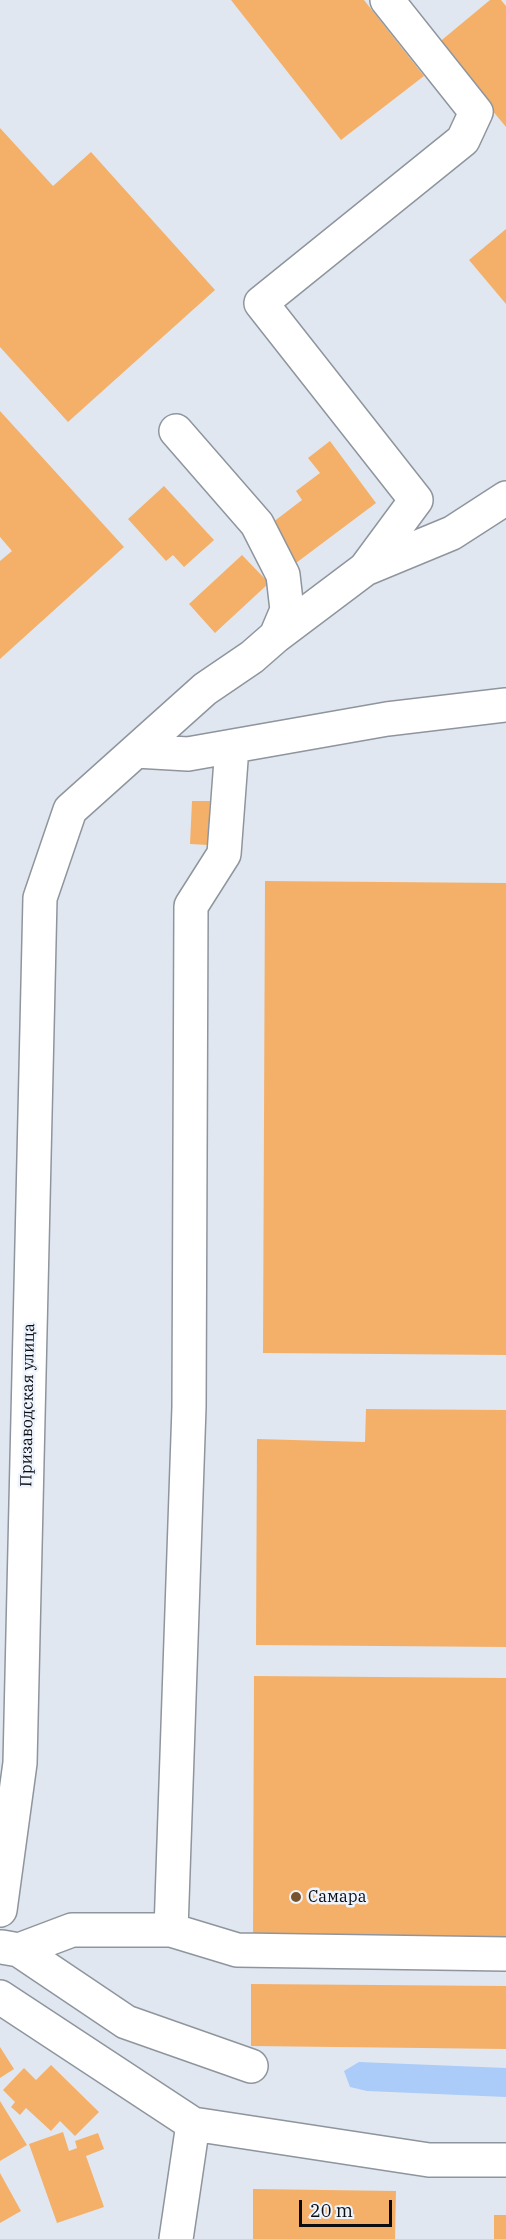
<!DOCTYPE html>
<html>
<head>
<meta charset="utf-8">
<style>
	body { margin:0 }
	#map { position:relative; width:506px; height:2239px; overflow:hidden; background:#e0e7f0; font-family:"IBM Plex Serif",serif }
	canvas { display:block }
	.scale { position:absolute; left:299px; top:2200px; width:93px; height:27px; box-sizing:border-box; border:3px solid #0b0d10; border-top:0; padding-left:8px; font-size:18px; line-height:21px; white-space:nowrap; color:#0b0d10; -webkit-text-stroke:4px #eef4fd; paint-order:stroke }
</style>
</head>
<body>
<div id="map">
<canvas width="506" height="2239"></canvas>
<div class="scale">20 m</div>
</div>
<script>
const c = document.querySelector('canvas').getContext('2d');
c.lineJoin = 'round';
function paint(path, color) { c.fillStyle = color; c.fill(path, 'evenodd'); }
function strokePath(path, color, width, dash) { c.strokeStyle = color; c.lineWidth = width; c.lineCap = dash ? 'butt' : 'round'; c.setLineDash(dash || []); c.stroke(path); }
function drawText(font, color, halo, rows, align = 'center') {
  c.font = font + ' "IBM Plex Serif",serif'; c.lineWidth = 5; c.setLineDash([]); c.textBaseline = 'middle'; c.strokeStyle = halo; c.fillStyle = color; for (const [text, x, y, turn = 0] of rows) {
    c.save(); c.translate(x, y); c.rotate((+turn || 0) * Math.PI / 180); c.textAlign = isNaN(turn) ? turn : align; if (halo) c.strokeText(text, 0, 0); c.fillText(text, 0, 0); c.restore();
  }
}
paint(new Path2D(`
	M359 2062 506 2068V2097L367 2091 350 2087 344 2071Z`), '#abcbf9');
paint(new Path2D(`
	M231 0H364L424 76 341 140Z
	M490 0H501L506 6V127L437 44Z
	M0 128 53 186 91 152 215 290 68 422 0 347Z
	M506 229V304L469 260Z
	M0 411 124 547 0 659V561L12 551 0 537Z
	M330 441 376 503 296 563 268 526 302 500 296 491 320 473 308 458Z
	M164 486 214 540 184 567 173 555 166 561 128 519Z
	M242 555 269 583 215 633 189 604Z
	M192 801H210L208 845 190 844Z
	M265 881 506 883V1355L263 1353Z
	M366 1409 506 1410V1647L256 1645 257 1439 365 1442Z
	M254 1676 506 1678V1939L253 1937Z
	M251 1984 506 1986V2049L251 2046Z
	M0 2047 14 2069 0 2078Z
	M51 2065 99 2112 75 2136 60 2121 51 2131 26 2108 20 2115 11 2107 15 2102 3 2090 24 2068 36 2080Z
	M0 2101 27 2145 0 2161Z
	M63 2132 69 2151 77 2148 75 2141 98 2133 104 2149 86 2156 104 2207 57 2223 29 2144Z
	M0 2173 21 2211 0 2223Z
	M253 2189 396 2191 395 2239H253Z
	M494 2215H506V2239H494Z`), '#f4b069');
const minor = new Path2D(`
	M365 569 416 500 261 303 463 140 476 112 387 0
	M276 636 365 569 452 533 506 498
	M136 751 188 754 387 719 506 705
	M0 1910 20 1763 40 898 70 810 205 689 252 657 276 636 287 610 283 575 257 524 176 431
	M171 1930 189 1407 191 906 224 854 232 747
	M2 1947 19 1950 126 2022 251 2066
	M19 1950 72 1930H171L237 1950 506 1954
	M0 1997 193 2124 429 2160H506
	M176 2239 193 2124`);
strokePath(minor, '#8f959d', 36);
strokePath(minor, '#fff', 33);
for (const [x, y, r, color] of [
	[296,1897,6,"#78542e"]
]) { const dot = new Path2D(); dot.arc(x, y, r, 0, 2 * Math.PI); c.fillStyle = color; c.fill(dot); strokePath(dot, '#eef4fd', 2); }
drawText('16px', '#0b0d10', '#eef4fd', [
	["Призаводская улица",28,1405,-89]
]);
drawText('16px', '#0b0d10', '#eef4fd', [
	["Самара",308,1897]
], 'left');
</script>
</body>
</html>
